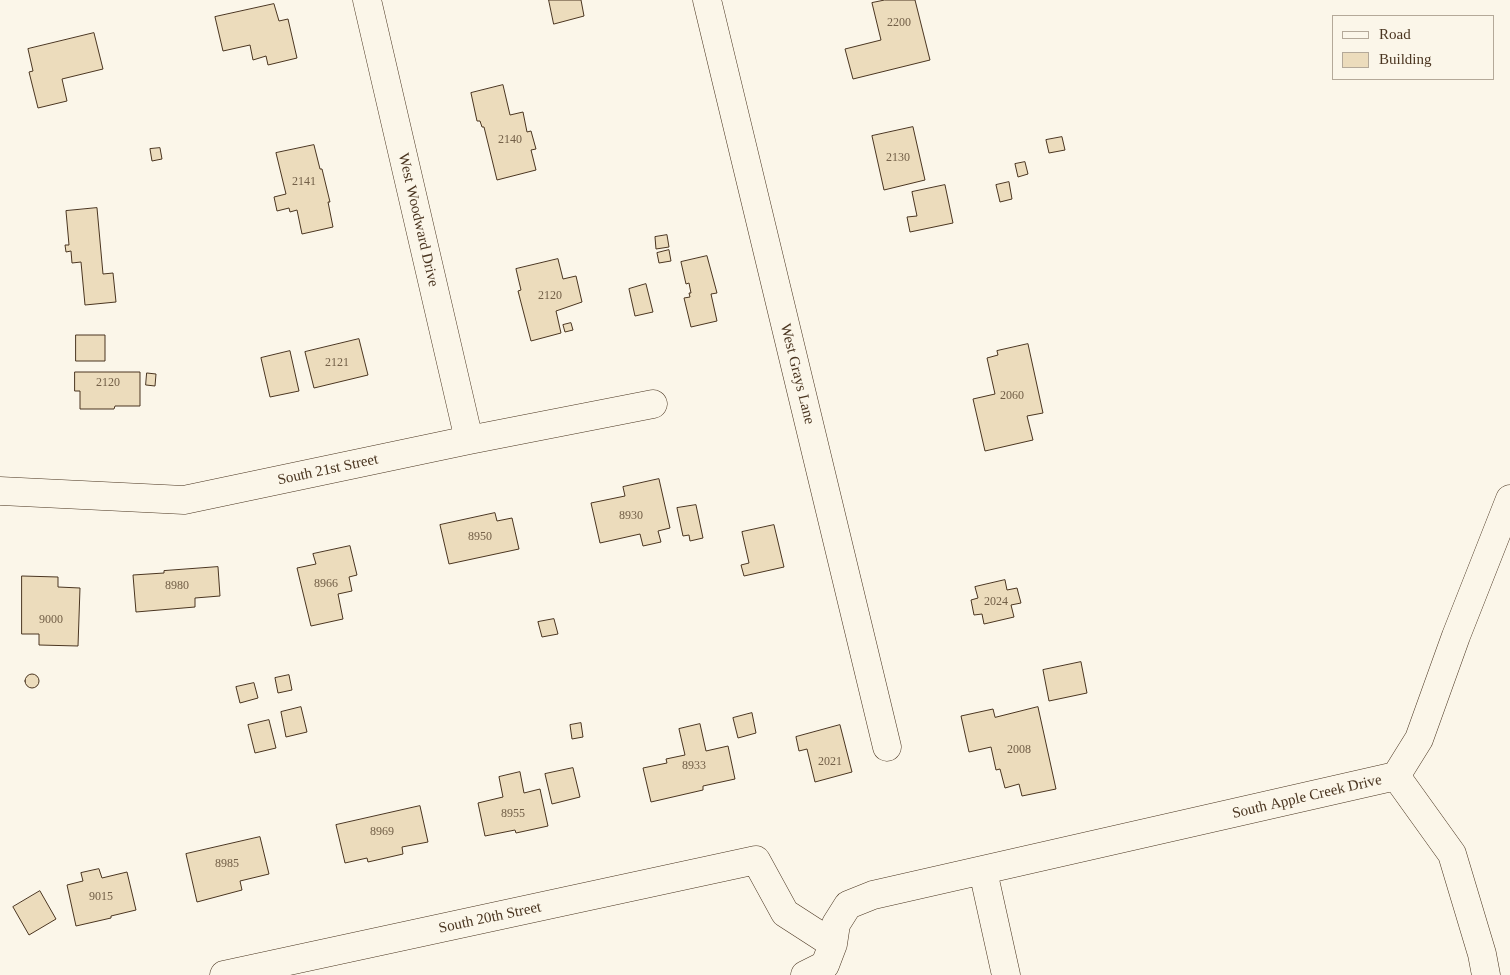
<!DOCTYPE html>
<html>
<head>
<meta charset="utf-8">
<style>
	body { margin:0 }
	#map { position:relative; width:1510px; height:975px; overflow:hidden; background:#fbf6e9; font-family:"Times New Roman",serif }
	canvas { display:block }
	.legend { position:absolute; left:1332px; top:15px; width:162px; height:65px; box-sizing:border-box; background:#fbf6e9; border:1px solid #b4a999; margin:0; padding:6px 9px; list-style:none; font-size:15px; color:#4a3520 }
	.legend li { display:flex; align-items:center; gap:10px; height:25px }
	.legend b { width:25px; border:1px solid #b4a999 }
</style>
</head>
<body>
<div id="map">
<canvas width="1510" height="975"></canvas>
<ul class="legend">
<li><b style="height:6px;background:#fbf6e9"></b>Road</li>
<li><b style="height:14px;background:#ecdcbc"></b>Building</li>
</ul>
</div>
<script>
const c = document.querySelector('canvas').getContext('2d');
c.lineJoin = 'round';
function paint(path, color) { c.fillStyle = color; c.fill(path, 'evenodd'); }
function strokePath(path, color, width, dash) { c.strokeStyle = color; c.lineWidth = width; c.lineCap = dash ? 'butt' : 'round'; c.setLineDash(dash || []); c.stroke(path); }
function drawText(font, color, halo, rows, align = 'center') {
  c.font = font + ' "Times New Roman",serif'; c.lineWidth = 4; c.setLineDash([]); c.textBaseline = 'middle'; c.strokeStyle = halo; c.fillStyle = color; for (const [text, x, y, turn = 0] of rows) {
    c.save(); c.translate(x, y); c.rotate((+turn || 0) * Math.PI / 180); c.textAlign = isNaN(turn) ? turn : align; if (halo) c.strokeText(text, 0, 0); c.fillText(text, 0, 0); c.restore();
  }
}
const building = new Path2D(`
	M549 0H581L584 16 554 24Z
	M885 0H915L930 60 853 79 845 49 881 40 872 3Z
	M274 4 279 21 288 19 297 58 268 65 266 56 253 60 250 45 223 51 215 17Z
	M94 33 103 69 62 79 67 101 38 108 29 72 33 71 28 49Z
	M503 85 510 115 523 112 527 132 531 131 536 149 531 150 536 170 497 180 484 127H482L480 121H477L471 93Z
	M913 127 925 180 884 190 872 136Z
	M1062 137 1065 150 1049 153 1046 140Z
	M314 145 320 169H322L330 202H328L333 227 302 234 297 210 290 212 289 208 277 211 274 197 286 194 276 153Z
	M160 148 162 159 152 161 150 149Z
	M1025 162 1028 174 1018 177 1015 164Z
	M1009 182 1012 199 1000 202 996 185Z
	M945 185 953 223 910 232 907 217 917 216 912 192Z
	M97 208 103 274 113 273 116 302 85 305 81 262 72 263 71 251 66 252 65 245H69L66 211Z
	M667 235 669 247 656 249 655 237Z
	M669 250 671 261 659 263 657 253Z
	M707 256 717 293 711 294 717 321 691 327 684 298 690 297 689 293H691L689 283 686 284 681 262Z
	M558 259 563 279 576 276 582 302 556 311 561 333 531 341 518 291 521 290 516 269Z
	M646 284 653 312 635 316 629 289Z
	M571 323 573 330 565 332 563 325Z
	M76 335H105V361H76Z
	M359 339 368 375 314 388 305 352Z
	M1028 344 1043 413 1027 416 1033 440 985 451 973 399 995 394 987 358 998 355 997 351Z
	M290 351 299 391 270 397 261 358Z
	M75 372H140V406H115L114 409H80V391H75Z
	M147 373 156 374 155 386 146 385Z
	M659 479 670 528 658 531 661 542 643 546 640 534 600 543 591 503 625 496 623 487Z
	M696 505 703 538 690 541 689 535 683 536 677 508Z
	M495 513 497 521 512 518 519 549 449 564 440 525Z
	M774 525 784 567 744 576 741 565 749 563 742 532Z
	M350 546 357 575 349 577 352 591 338 594 343 619 311 626 297 568 316 564 313 554Z
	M218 567 220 596 195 598V607L136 612 133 575 164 573V571Z
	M22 576 58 577V587L80 588 78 646 39 645V634H22Z
	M1005 580 1007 590 1017 588 1021 603 1011 605 1014 617 984 624 982 614 974 615 971 600 978 598 975 587Z
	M554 619 558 634 542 637 538 622Z
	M1081 662 1087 693 1049 701 1043 670Z
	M25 681a7 7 0 1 1 14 0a7 7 0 1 1-14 0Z
	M289 675 292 690 278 693 275 678Z
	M254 683 258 698 240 703 236 687Z
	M301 707 307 732 286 737 281 712Z
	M1038 707 1056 789 1022 796 1019 784 1005 788 1000 769 996 770 991 747 969 752 961 716 993 709 995 717Z
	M752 713 756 733 738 738 733 718Z
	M269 720 276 748 255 753 248 725Z
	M581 723 583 737 572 739 570 725Z
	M700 724 706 751 728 746 735 779 703 786V790L651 802 643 768 667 763 666 759 685 755 679 729Z
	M840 725 852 772 815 782 807 749 799 751 796 737Z
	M573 768 580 797 552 804 545 774Z
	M520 772 524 793 540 789 548 826 516 833 515 830 485 836 478 803 503 797 499 777Z
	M420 806 428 842 402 847 403 854 368 862 367 858 345 863 336 825Z
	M260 837 269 874 240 881 242 890 197 902 186 854Z
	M99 869 102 878 127 872 136 910 111 916V918L76 926 67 885 83 881 81 873Z
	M40 891 56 919 29 935 13 907Z`);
paint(building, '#ecdcbc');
strokePath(building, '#4a3520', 1);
const minor = new Path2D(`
	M367 0 469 440
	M707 0 887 747
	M0 491 184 500 469 440 653 404
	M1396 776 1452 854 1482 954 1486 975
	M983 871 1006 975
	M224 975 756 860 785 913 833 944
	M805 975 825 965 833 944 836 924 848 905 873 895 1396 776 1419 739 1456 636 1510 499`);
strokePath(minor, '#4a3520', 29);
strokePath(minor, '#fbf6e9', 28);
drawText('12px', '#725f47', null, [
	["2200",899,23],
	["2140",510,140],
	["2130",898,158],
	["2141",304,182],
	["2120",550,296],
	["2121",337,363],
	["2120",108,383],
	["2060",1012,396],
	["8930",631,516],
	["8950",480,537],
	["8966",326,584],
	["8980",177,586],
	["2024",996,602],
	["9000",51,620],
	["2008",1019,750],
	["2021",830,762],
	["8933",694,766],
	["8955",513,814],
	["8969",382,832],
	["8985",227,864],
	["9015",101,897]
]);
drawText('15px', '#4a3520', '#fbf6e9', [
	["West Woodward Drive",418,220,77],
	["West Grays Lane",797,374,76],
	["South 21st Street",328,470,-12],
	["South Apple Creek Drive",1307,797,-13],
	["South 20th Street",490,918,-12]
]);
</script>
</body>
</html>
